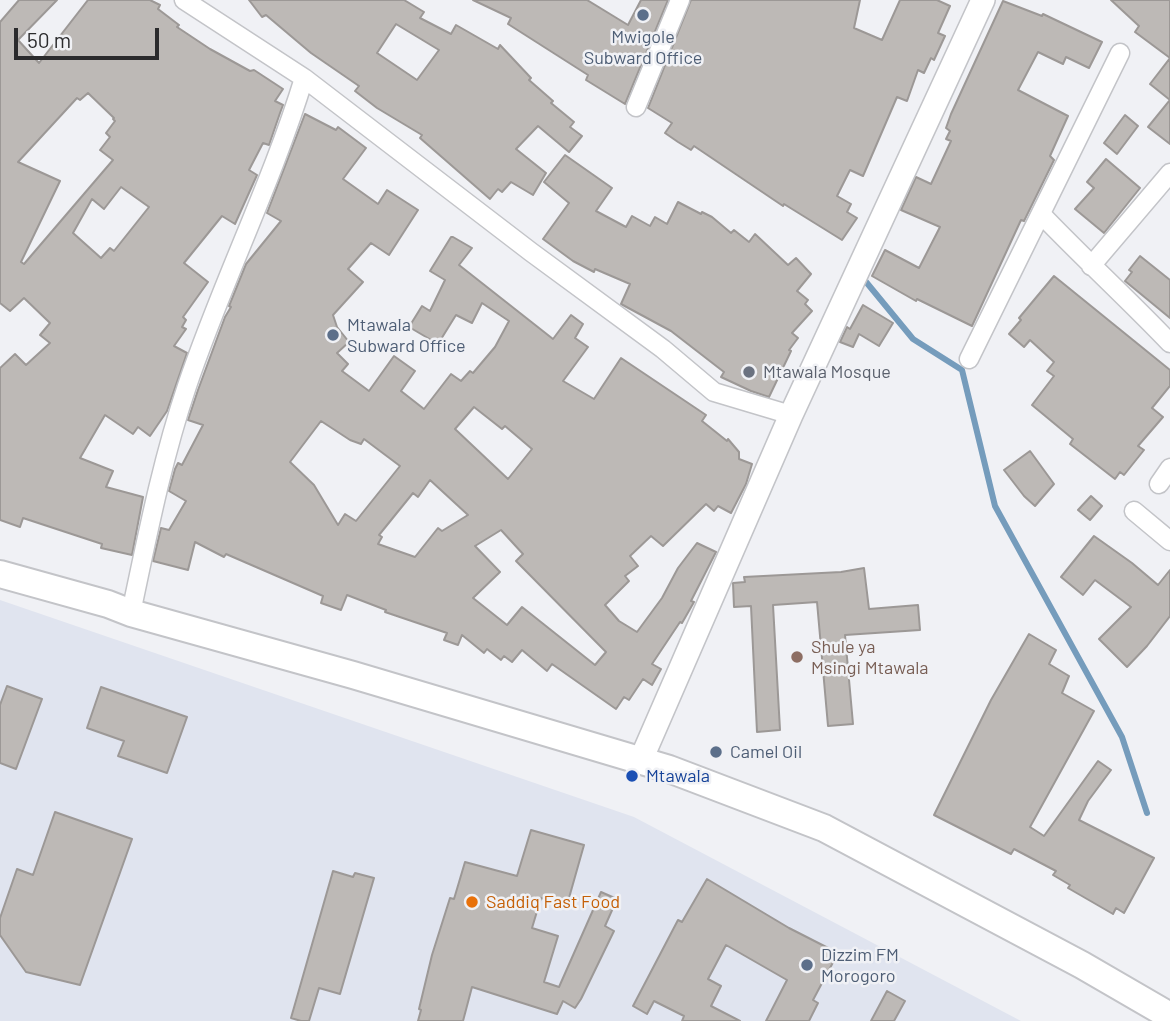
<!DOCTYPE html>
<html>
<head>
<meta charset="utf-8">
<style>
	body { margin:0 }
	#map { position:relative; width:1170px; height:1021px; overflow:hidden; background:#f0f1f5; font-family:Barlow,sans-serif }
	canvas { display:block }
	.scale { position:absolute; left:14px; top:28px; width:145px; height:32px; box-sizing:border-box; border:4px solid #2b2b2d; border-top:0; padding-left:9px; font-size:21px; line-height:24px; white-space:nowrap; color:#2b2b2d; -webkit-text-stroke:5px #f0f1f5; paint-order:stroke }
</style>
</head>
<body>
<div id="map">
<canvas width="1170" height="1021"></canvas>
<div class="scale">50 m</div>
</div>
<script>
const c = document.querySelector('canvas').getContext('2d');
c.lineJoin = 'round';
function paint(path, color) { c.fillStyle = color; c.fill(path, 'evenodd'); }
function strokePath(path, color, width, dash) { c.strokeStyle = color; c.lineWidth = width; c.lineCap = dash ? 'butt' : 'round'; c.setLineDash(dash || []); c.stroke(path); }
function drawText(font, color, halo, rows, align = 'center') {
  c.font = font + ' Barlow,sans-serif'; c.lineWidth = 5; c.setLineDash([]); c.textBaseline = 'middle'; c.strokeStyle = halo; c.fillStyle = color; for (const [text, x, y, turn = 0] of rows) {
    c.save(); c.translate(x, y); c.rotate((+turn || 0) * Math.PI / 180); c.textAlign = isNaN(turn) ? turn : align; if (halo) c.strokeText(text, 0, 0); c.fillText(text, 0, 0); c.restore();
  }
}
paint(new Path2D(`
	M0 600 634 817 1021 1021H0Z`), '#e0e4ef');
strokePath(new Path2D(`
	M862 277 913 339 962 370 995 506 1122 737 1147 813`), '#759cbc', 6);
const building = new Path2D(`
	M19 0H57L18 40 39 63 88 0H150L160 5 158 9 179 25 177 27 210 49 250 71 254 70 283 89 275 101 283 105 280 113 269 145 263 143 249 170 257 175 235 224 222 216 184 263 208 282 183 317 186 320 182 327 186 329 174 346 187 353 167 411 150 436 138 427 133 434 105 415 80 458 113 471 106 487 143 497 132 555 101 548 102 544 23 518 20 527 0 520V368L15 354 26 365 50 343 40 335 50 323 24 298 10 311 0 303V22ZM88 93 114 118 113 119 115 121 106 133 110 137 100 150 113 160 24 264 21 262 60 181 18 162 77 98 80 100ZM121 187 149 207 114 251 110 248 101 258 73 233 92 199 104 209Z
	M249 0H404L424 12 420 18 451 34 456 25 498 49 500 45 531 78 529 80 553 101 551 103 574 122 570 127 582 136 569 152 538 126 516 149 546 173 533 195 511 182 502 192 498 189 490 199 420 138 422 135 377 108 355 91 359 86 311 53 266 15 262 17ZM396 24 439 50 417 80 377 53Z
	M473 0H587L628 25 641 0H668L625 104 586 80 588 75 508 24 511 18Z
	M691 0H860L854 28 882 40 900 0H937L950 6 938 33 945 36 934 60 931 58 924 73 918 70 907 101 897 97 863 176 850 170 837 196 851 204 847 212 857 218 842 240 784 204 783 206 694 146 691 150 678 142 665 133 672 123 648 108Z
	M1111 0H1170V144L1148 127 1170 100 1150 84 1170 58 1135 32 1139 26Z
	M1003 1 1042 16 1043 14 1102 42 1089 68 1066 57 1063 64 1038 52 1018 90 1068 116 1050 156 1054 160 1024 221 1021 220 972 326 917 299 916 301 872 276 885 250 919 268 940 227 901 210 916 177 931 184 951 141 946 139 950 131 946 128 951 114Z
	M305 114 336 130 338 127 366 148 343 179 378 204 387 190 418 210 389 255 371 243 348 269 363 282 333 315 337 327 349 342 337 353 348 364 342 371 369 391 394 356 415 371 401 391 424 409 451 374 461 381 470 371 473 373 495 347 509 321 482 303 472 323 456 315 438 344 409 327 422 306 430 311 445 280 430 271 451 237H453L472 248 459 265 553 339 571 315 583 324 575 338 588 347 563 381 594 399 621 358 706 415 702 421 727 441 728 439 739 452V459L752 464 746 484 731 513 718 506 714 511 706 504 663 546 651 536 630 556 638 566 625 576 629 581 605 605 619 621 637 632 662 598 678 568 697 543 716 552 691 601 694 602 682 623 680 622 652 664 661 669 652 685 643 679 629 700 624 697 616 709 552 664 547 671 522 650 512 662 504 656 501 660 487 649 484 653 462 635 458 645 444 640 447 633 385 612 386 610 347 595 341 610 321 603 323 596 226 554 224 557 195 542 188 570 153 561 161 528 169 530 186 501 169 491 175 469 178 463 182 465 203 425 188 420 198 390 225 317 231 307 229 306 246 264 281 221 267 213ZM474 407 502 429 505 426 532 449 508 479 455 429ZM321 421 350 440 361 444 364 439 400 466 356 521 345 514 338 525 314 485 290 462ZM430 480 468 515 442 531 438 528 415 557 378 544 382 537 379 535 413 493 418 497ZM501 530 523 554 516 561 606 652 595 665 522 607 507 625 473 598 500 572 475 546Z
	M1125 115 1138 126 1117 154 1104 143Z
	M565 155 612 188 596 211 626 227 632 216 650 226 655 217 667 224 678 202 701 214 702 212 712 217 731 233 734 230 749 242 755 234 788 265 796 258 811 274 797 291 808 300 805 304 812 311 792 333 798 338 789 350 791 351 769 397 751 391 721 377 724 372 671 331 621 304 630 284 595 269 594 272 573 261 543 239 569 203 544 182Z
	M1106 159 1140 188 1104 233 1075 209 1094 188 1087 182Z
	M1140 256 1170 280V318L1125 281 1132 272 1129 270Z
	M1054 276 1170 370V386L1152 408 1163 417 1138 446 1144 450 1124 475 1120 472 1115 479 1070 444 1073 439 1032 405 1054 376 1047 371 1054 362 1030 340 1024 347 1009 334 1021 320 1019 318Z
	M863 305 893 323 879 346 859 334 853 347 840 342 847 327 850 329Z
	M1030 451 1054 484 1035 506 1024 496 1004 470Z
	M1091 496 1102 506 1090 520 1078 510Z
	M1094 536 1132 563 1158 585 1170 570V616L1147 646 1127 667 1099 639 1131 607 1095 580 1083 595 1061 577Z
	M864 568 869 609 918 605 920 630 845 635 853 724 828 726 817 602 773 605 780 730 757 732 751 606 734 607 733 583 745 582 744 577 841 572Z
	M1029 634 1056 650 1049 664 1069 676 1062 693 1094 711 1030 827 1044 836 1098 761 1111 770 1088 801 1079 820 1154 858 1124 913 1116 908 1113 914 1068 888 1070 885 1053 875 1056 871 1014 849 1011 854 934 815 991 700Z
	M7 686 42 699 16 769 0 763V705Z
	M101 687 187 717 167 773 118 756 124 741 87 728Z
	M55 812 132 839 80 985 26 972 0 935V918L17 869 33 875Z
	M531 830 584 845 567 905 541 898 532 928 558 936 544 982 559 987 601 892 617 899 605 926 614 931 581 999 575 1008 563 1001 557 1014 472 987 463 1021H418L421 1010 419 1009 432 955 450 898 454 899 465 862 517 876Z
	M333 871 353 877 355 873 374 878 340 994 319 988 309 1021H301L291 1018Z
	M707 879 789 928 838 953 813 1000 818 1003 809 1021H766L787 980 726 945 708 979 721 986 711 1006 740 1021H682L684 1016 654 1001 647 1014 633 1006 678 920 682 922Z
	M887 991 905 1001 894 1021H871Z`);
paint(building, '#bdb9b6');
strokePath(building, '#9c9896', 2);
const minor = new Path2D(`
	M184 0 304 78 531 252 663 349 714 392 791 415
	M636 107 680 0
	M1041 214C1083 258 1128 299 1170 343
	M1091 266 1170 173
	M969 359 1120 53
	M1159 484 1170 468
	M1134 511 1170 541
	M131 613C147 537 162 460 187 386 222 282 272 183 304 78`);
const tertiary = new Path2D(`
	M640 762 791 415 983 0`);
const secondary = new Path2D(`
	M0 574 108 604 131 613 353 675 669 769 824 828 1082 965 1170 1016`);
strokePath(minor, '#c3c4c8', 21);
strokePath(tertiary, '#c3c4c8', 26);
strokePath(secondary, '#c3c4c8', 30);
strokePath(minor, '#fff', 18);
strokePath(tertiary, '#fff', 23);
strokePath(secondary, '#fff', 26);
for (const [x, y, r, color] of [
	[643,15,7,"#5c6f8a"],
	[333,335,7,"#5c6f8a"],
	[749,372,7,"#6b7280"],
	[797,657,7,"#8d6e63"],
	[716,752,7,"#5c6f8a"],
	[632,776,7,"#1a4fb4"],
	[472,902,7,"#e8710a"],
	[807,965,7,"#5c6f8a"]
]) { const dot = new Path2D(); dot.arc(x, y, r, 0, 2 * Math.PI); c.fillStyle = color; c.fill(dot); strokePath(dot, '#f0f1f5', 2.5); }
drawText('18px', '#4e5e75', '#f0f1f5', [
	["Mwigole",643,37,"center"],
	["Subward Office",643,58,"center"],
	["Mtawala",347,325],
	["Subward Office",347,346],
	["Camel Oil",730,752],
	["Dizzim FM",821,955],
	["Morogoro",821,976]
], 'left');
drawText('18px', '#5b616d', '#f0f1f5', [
	["Mtawala Mosque",763,372]
], 'left');
drawText('18px', '#785e54', '#f0f1f5', [
	["Shule ya",811,647],
	["Msingi Mtawala",811,668]
], 'left');
drawText('18px', '#164399', '#f0f1f5', [
	["Mtawala",646,776]
], 'left');
drawText('18px', '#c56008', '#f0f1f5', [
	["Saddiq Fast Food",486,902]
], 'left');
</script>
</body>
</html>
